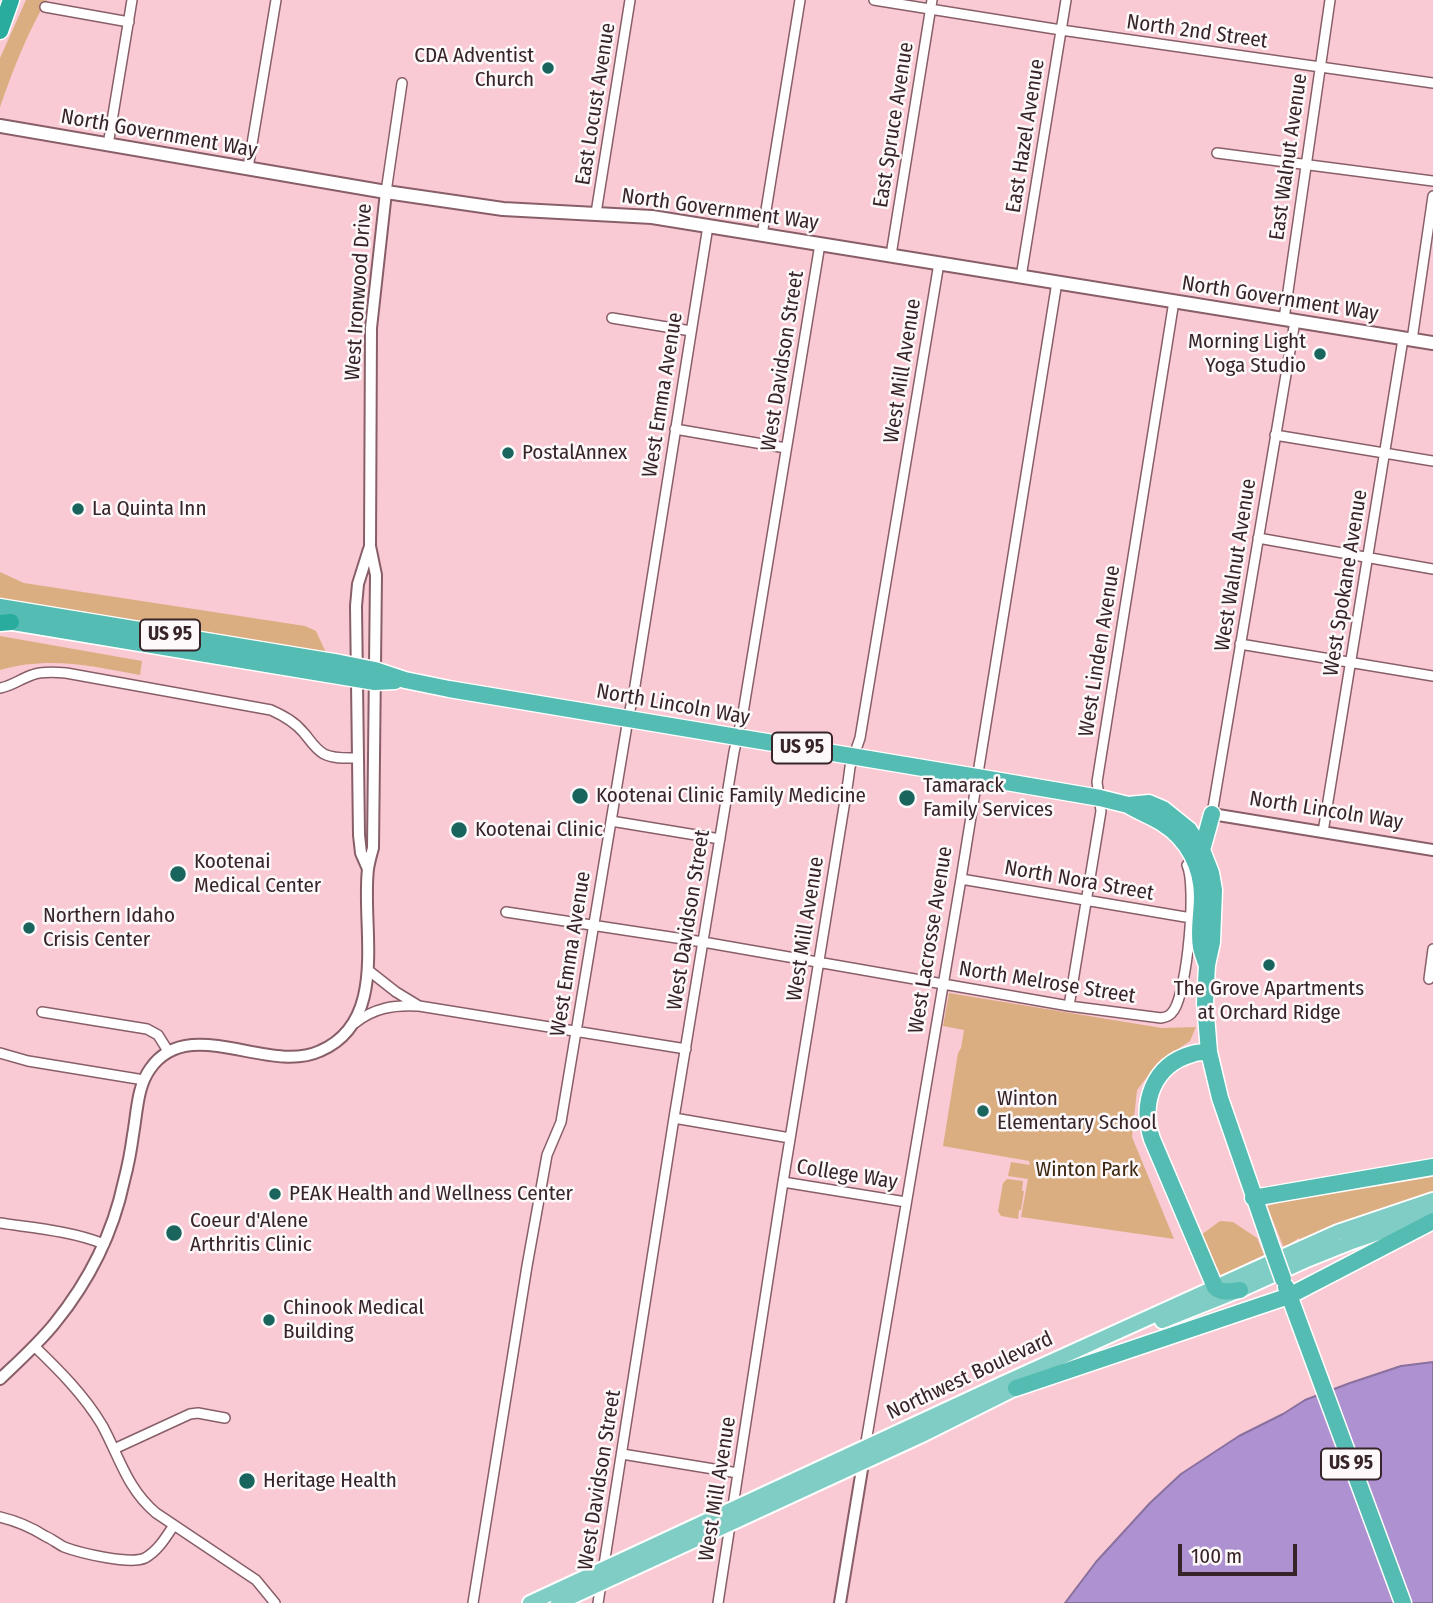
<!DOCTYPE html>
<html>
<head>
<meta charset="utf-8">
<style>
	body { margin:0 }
	#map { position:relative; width:1433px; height:1603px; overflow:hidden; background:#f9cad3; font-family:"Fira Sans Condensed",sans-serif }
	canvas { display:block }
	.scale { position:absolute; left:1178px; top:1544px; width:119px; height:32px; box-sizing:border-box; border:4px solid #362428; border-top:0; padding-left:9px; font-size:21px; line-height:24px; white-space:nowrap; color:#362428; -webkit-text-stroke:5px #fdf8f9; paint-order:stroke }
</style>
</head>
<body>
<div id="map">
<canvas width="1433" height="1603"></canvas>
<div class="scale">100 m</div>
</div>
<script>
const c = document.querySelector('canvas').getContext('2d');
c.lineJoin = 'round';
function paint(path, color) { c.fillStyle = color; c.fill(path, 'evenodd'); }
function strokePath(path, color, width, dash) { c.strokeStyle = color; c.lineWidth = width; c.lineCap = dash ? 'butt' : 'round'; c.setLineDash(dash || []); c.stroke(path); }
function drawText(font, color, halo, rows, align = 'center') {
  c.font = font + ' "Fira Sans Condensed",sans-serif'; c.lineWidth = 5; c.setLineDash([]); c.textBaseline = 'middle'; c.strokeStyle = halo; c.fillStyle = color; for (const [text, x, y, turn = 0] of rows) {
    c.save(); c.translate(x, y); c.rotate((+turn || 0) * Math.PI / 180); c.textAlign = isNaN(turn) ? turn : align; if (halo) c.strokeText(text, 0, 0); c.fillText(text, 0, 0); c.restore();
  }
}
paint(new Path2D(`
	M26 0H47C27 33 13 70 0 107V58Z
	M0 572 24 583 305 626 316 631 327 655 0 599Z
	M0 636 142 661 140 675C91 666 50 656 0 670Z
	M949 993 1162 1028 1196 1027 1190 1041 1159 1062 1137 1090 1132 1137 1174 1239 1021 1217 1028 1179 1008 1176 1011 1162 1030 1165 1029 1161 943 1146 958 1053 961 1048 964 1030 943 1026Z
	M1433 1172V1195L1296 1246 1300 1240 1299 1238 1284 1248 1267 1206 1300 1197 1355 1188Z
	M1007 1179 1023 1181 1022 1191H1024L1021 1210H1019L1018 1219 1001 1216 998 1211 1003 1183Z
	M1220 1221 1233 1222 1257 1238 1264 1255 1220 1276 1215 1265 1212 1266 1201 1235Z`), '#dbae82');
const water = new Path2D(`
	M1433 1362V1603H1065L1096 1562 1150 1503 1181 1474 1239 1436 1283 1414 1305 1400 1350 1383 1401 1366Z`);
paint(water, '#ae91d0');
strokePath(water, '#8a709e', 2);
const minor = new Path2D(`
	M874 0 1061 30 1433 83
	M45 7 129 22
	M108 145 132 0
	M1217 153 1433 181
	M248 168 276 0
	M386 192 402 83
	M596 213 630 0
	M762 235 800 0
	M891 255 932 0
	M1021 277 1066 0
	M612 318 691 331
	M1284 319 1330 0
	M1412 340 1433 196
	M675 429 786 448
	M1275 435 1433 461
	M1258 538 1433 569
	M1240 644 1433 676
	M0 688C12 686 20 679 32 675 42 671 55 672 66 673L271 710C284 716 295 722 304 733 310 740 315 749 324 754 334 759 347 758 358 758
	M1212 814 1295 321
	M611 821 720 839
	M1323 832 1403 339
	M961 879 1191 918
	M506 912 703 942 1069 1006 1161 1018C1167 1017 1170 1016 1174 1010 1187 990 1197 887 1187 865
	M368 970 396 992 419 1006 686 1049
	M1429 979 1433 949
	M1069 1006 1101 811 1097 782 1174 301
	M42 1012 147 1029 158 1035 168 1051
	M355 1023C374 1008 393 1005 417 1006
	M0 1053 28 1061 144 1080
	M674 1118 790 1138
	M783 1182 906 1202
	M0 1223C34 1228 72 1231 104 1244
	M34 1346C59 1370 84 1395 102 1425 119 1456 127 1489 156 1513L256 1580 275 1603
	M865 1448 961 879 1057 282
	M114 1449 190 1414 198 1413 225 1418
	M622 1454 738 1473
	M0 1517C17 1521 31 1527 45 1536 52 1539 58 1544 64 1547 80 1553 130 1565 145 1558 158 1551 166 1537 174 1525
	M473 1603 527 1266 547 1155 561 1122 628 719 634 692 708 226
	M598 1603 674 1118 734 752 743 713 820 244
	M718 1603 783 1182 848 782 850 767 860 738 939 263`);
const tertiary = new Path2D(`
	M1212 814 1433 850
	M368 869 361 853 359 835 356 606 358 584 369 549
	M0 1379C19 1361 39 1343 55 1323 89 1281 113 1233 124 1181 128 1166 131 1150 133 1135 137 1113 137 1087 150 1069 189 1013 268 1075 320 1051 390 1021 361 927 368 869 369 862 371 855 373 848L376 575 370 546 371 328 386 192
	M840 1603 864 1457`);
const secondary = new Path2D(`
	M0 126 386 192 503 209 652 217 1433 343`);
const primary = new Path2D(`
	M1162 1321 1240 1290 1304 1261 1349 1243 1433 1214
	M530 1603 1002 1384 1300 1249 1338 1232 1433 1200
	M558 1603 922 1435 1026 1383`);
const trunk = new Path2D(`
	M0 607 340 663 375 670 405 680 449 689 977 777 1100 798 1128 805 1149 803 1163 809 1189 830 1202 850 1211 873 1214 890 1212 942 1207 965 1205 1003 1209 1052 1220 1098 1273 1251
	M0 620 375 682 395 681
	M1128 805C1139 812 1151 816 1162 823 1188 839 1202 867 1202 897 1202 913 1198 931 1201 947 1202 952 1204 957 1206 963
	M1202 850 1212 814
	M1209 1052C1203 1052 1197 1052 1192 1054 1153 1065 1140 1103 1152 1139L1215 1287C1221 1294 1231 1291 1240 1290
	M1253 1198 1433 1167
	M1286 1287 1403 1603
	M1016 1388 1289 1296 1433 1221`);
const motorway = new Path2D(`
	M0 31 11 0
	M0 623 11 622`);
strokePath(minor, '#885f68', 12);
strokePath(tertiary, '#885f68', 14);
strokePath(secondary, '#885f68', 16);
strokePath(primary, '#fff', 18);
strokePath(trunk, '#fff', 19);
strokePath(motorway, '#fff', 19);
strokePath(minor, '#fff', 9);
strokePath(tertiary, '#fff', 10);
strokePath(secondary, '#fff', 12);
strokePath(primary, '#7fcdc5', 14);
strokePath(trunk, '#54bcb2', 16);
strokePath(motorway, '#29ab9e', 16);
const trunkBridge = new Path2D(`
	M1273 1251 1283 1279`);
strokePath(trunkBridge, '#fff', 19, []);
strokePath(trunkBridge, '#54bcb2', 16);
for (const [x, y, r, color] of [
	[548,68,7,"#19645d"],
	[1320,354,7,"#19645d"],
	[508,453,7,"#19645d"],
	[78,509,7,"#19645d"],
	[580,796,9,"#19645d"],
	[907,798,9,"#19645d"],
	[459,830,9,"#19645d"],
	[178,874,9,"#19645d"],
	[29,928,7,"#19645d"],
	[1269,965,7,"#19645d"],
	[983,1111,7,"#19645d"],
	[275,1194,7,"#19645d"],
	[174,1233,9,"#19645d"],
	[269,1320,7,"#19645d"],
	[247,1481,9,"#19645d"]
]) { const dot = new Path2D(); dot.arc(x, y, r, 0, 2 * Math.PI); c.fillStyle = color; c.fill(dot); strokePath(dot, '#fdf8f9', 2.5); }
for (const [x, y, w] of [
	[170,635,60],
	[802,748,60],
	[1351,1464,60]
]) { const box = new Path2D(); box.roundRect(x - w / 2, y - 15.5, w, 31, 5); c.fillStyle = '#fdf8f9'; c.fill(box); strokePath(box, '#362428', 2); }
drawText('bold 19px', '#362428', null, [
	["US 95",170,635],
	["US 95",802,748],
	["US 95",1351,1464]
]);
drawText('21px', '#362428', '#fdf8f9', [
	["North 2nd Street",1197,32,8],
	["East Locust Avenue",596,104,-81],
	["East Spruce Avenue",894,125,-81],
	["North Government Way",159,134,10],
	["East Hazel Avenue",1026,136,-81],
	["East Walnut Avenue",1289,157,-82],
	["North Government Way",720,210,8],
	["West Ironwood Drive",359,292,-86],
	["North Government Way",1280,299,9],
	["West Davidson Street",783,361,-81],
	["West Mill Avenue",903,371,-81],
	["West Emma Avenue",663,395,-81],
	["West Walnut Avenue",1236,565,-81],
	["West Spokane Avenue",1346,583,-81],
	["West Linden Avenue",1100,651,-81],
	["North Lincoln Way",673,705,10],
	["North Lincoln Way",1326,811,9],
	["North Nora Street",1079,881,10],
	["West Davidson Street",689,920,-81],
	["West Mill Avenue",806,929,-81],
	["West Lacrosse Avenue",931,940,-81],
	["West Emma Avenue",571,954,-81],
	["North Melrose Street",1047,983,9],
	["College Way",847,1175,9],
	["Northwest Boulevard",970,1376,-25],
	["West Davidson Street",600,1480,-81],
	["West Mill Avenue",718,1489,-81]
]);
drawText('21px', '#362428', '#fdf8f9', [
	["CDA Adventist",534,56,"right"],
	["Church",534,80,"right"],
	["Morning Light",1306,342,"right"],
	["Yoga Studio",1306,366,"right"],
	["PostalAnnex",522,453],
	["La Quinta Inn",92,509],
	["Tamarack",923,786],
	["Family Services",923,810],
	["Kootenai Clinic Family Medicine",596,796],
	["Kootenai Clinic",475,830],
	["Kootenai",194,862],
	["Medical Center",194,886],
	["Northern Idaho",43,916],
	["Crisis Center",43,940],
	["The Grove Apartments",1269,989,"center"],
	["at Orchard Ridge",1269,1013,"center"],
	["Winton",997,1099],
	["Elementary School",997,1123],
	["PEAK Health and Wellness Center",289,1194],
	["Coeur d'Alene",190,1221],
	["Arthritis Clinic",190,1245],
	["Chinook Medical",283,1308],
	["Building",283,1332],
	["Heritage Health",263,1481]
], 'left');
drawText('21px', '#3e270f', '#fdf8f9', [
	["Winton Park",1087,1170]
]);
</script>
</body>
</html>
